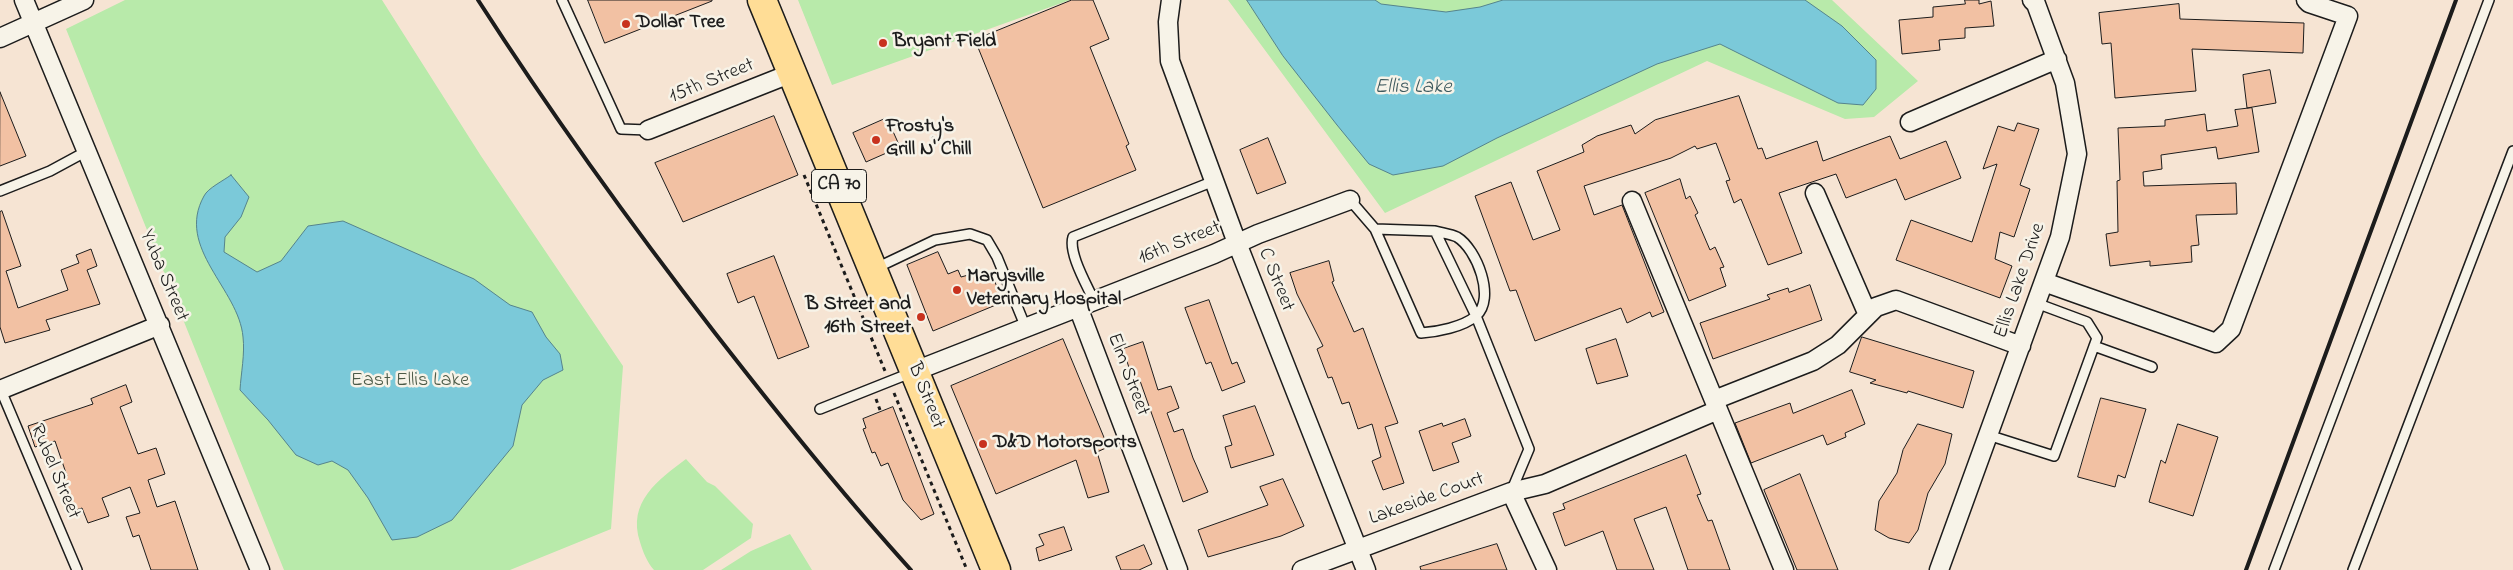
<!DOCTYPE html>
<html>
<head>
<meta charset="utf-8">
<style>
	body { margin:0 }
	canvas { display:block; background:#f6e4d3 }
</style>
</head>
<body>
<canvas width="2513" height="570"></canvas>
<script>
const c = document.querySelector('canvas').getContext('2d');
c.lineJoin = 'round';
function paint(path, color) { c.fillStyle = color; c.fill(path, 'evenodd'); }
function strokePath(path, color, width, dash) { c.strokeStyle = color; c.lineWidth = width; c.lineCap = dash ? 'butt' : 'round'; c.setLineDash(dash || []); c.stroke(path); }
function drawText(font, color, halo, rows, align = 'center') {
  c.font = font + ' "Indie Flower",sans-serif'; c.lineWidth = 5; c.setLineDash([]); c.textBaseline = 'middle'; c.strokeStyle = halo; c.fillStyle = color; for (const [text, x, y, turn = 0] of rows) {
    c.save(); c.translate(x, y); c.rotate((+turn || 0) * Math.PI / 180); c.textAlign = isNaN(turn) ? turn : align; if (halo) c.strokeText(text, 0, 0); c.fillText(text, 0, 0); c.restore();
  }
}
paint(new Path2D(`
	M125 0H382L481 156 623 366 611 529 510 570H284L66 29Z
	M798 0H1070L832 85Z
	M1228 0H1832L1918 81 1874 117 1845 119 1707 61 1385 213Z
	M686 459 707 482 715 486 753 524 751 538 703 570H654C647 562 643 552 640 542 627 502 658 480 686 459Z
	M790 534 812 570H721L751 551Z`), '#b8eaaa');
const water = new Path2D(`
	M1247 0H1375L1381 4 1446 12 1480 7 1503 0H1805L1842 26 1876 60V89L1863 105 1838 103 1720 44 1657 64 1497 138 1443 166 1393 175 1369 164 1337 125 1283 56Z
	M231 175 249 197 241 217 225 237 224 252 257 272 281 261 308 226 343 221 474 279 510 305 532 312 546 337 560 354 563 370 543 380 522 405 513 446 452 520 417 537 392 540 368 498 348 470 332 461 318 465 296 455 268 420 240 390C241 373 245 354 243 337 239 289 175 248 204 196 208 188 223 181 231 175Z`);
paint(water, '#7bc9d9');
strokePath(water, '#55848d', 1);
const building = new Path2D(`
	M588 0H712V1L605 43Z
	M1072 0H1093L1109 39 1090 47 1129 144 1126 146 1136 170 1043 208 975 40Z
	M1965 0H1979V4L1991 1 1994 26 1965 28V38L1939 40 1940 50 1902 54 1899 20 1933 17V7L1965 4Z
	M2179 4 2180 19 2304 23 2303 53 2192 49 2196 91 2115 98 2111 43 2102 44 2099 13Z
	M2270 70 2276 103 2247 108 2243 75Z
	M0 92 26 156 0 166Z
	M1739 96 1758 149 1762 148 1766 159 1817 141 1823 161 1890 136 1900 159 1946 141 1961 178 1905 200 1896 179 1846 198 1836 174 1779 193 1802 253 1768 265 1741 199 1734 203 1726 181 1730 180 1716 143 1697 149 1695 146 1671 158 1584 186 1594 215 1622 205 1664 312 1652 317 1650 312 1627 323 1621 308 1535 341 1516 290 1510 291 1475 196 1511 182 1533 240 1560 230 1537 171 1584 152 1582 145 1597 136 1631 125 1635 134 1655 120Z
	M2252 108 2259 152 2218 159 2216 147 2161 155 2162 169 2143 172 2144 186 2236 183 2237 214 2196 215 2199 245 2191 246 2192 262 2150 266V261L2110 266 2106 234 2118 232 2117 181 2120 180 2118 128 2165 126V120L2205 114 2207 131 2238 126 2235 110Z
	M774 116 798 175 683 222 655 163Z
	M887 118 900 147 866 162 853 133Z
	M2018 123 2039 129 2020 185 2030 189 2014 237 2000 232 1995 259 2012 266 2000 298 1896 260 1911 220 1972 242 1997 164 1983 169 1998 126 2014 131Z
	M1268 138 1286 183 1257 194 1240 150Z
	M1680 179 1686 199 1690 196 1698 213 1695 215 1710 250 1715 247 1724 267 1720 268 1726 286 1689 301 1645 193Z
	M2 211 21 266 6 271 18 308 68 290 61 270 79 263 76 255 91 249 97 266 87 270 100 304 46 320 50 330 5 343 0 327V212Z
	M938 252 948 274 958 270 961 277 972 274 993 277 1003 302 933 331 907 265Z
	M774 256 809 347 778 359 754 296 738 303 727 274Z
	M1329 261 1334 281 1332 282 1354 332 1363 328 1398 423 1385 427 1404 483 1383 490 1372 461 1381 457 1372 424 1358 429 1349 402 1342 404 1332 377 1328 378 1317 349 1323 346 1297 294 1290 273Z
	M1810 285 1822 320 1713 359 1700 323 1770 299 1767 295 1788 288 1789 292Z
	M1209 300 1232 364 1237 362 1245 382 1222 391 1211 362 1206 364 1185 308Z
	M1862 337 1974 371 1963 408 1908 391 1907 393 1870 383 1876 380 1850 372Z
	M1063 339 1108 447 1097 452 1109 492 1088 498 1076 460 996 494 951 386Z
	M1616 339 1628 376 1597 384 1586 349Z
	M1143 342 1158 390 1171 386 1179 408 1167 413 1174 432 1183 429 1193 458 1208 492 1183 502 1139 378 1133 380 1123 349Z
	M126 385 132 402 120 407 138 454 156 448 165 474 148 480 157 507 175 501 198 570H151L139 535 133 537 126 517 140 513 130 487 102 498 109 516 88 523 82 508 70 512 59 479 67 476 55 441 35 447 28 426 93 404 91 399Z
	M1852 390 1865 424 1845 433 1846 437 1827 445 1823 435 1751 463 1735 423 1790 403 1793 413Z
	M2101 398 2146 409 2125 478 2118 475 2115 487 2078 477Z
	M1255 406 1274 455 1231 468 1225 447 1232 445 1223 416Z
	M893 407 934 514 921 520 903 500 888 463 881 466 875 452 872 453 863 429 866 428 863 419Z
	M1465 419 1471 436 1452 443 1459 462 1433 471 1419 431 1442 423 1443 426Z
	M1918 424 1952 434 1945 464 1928 493 1918 530 1909 543 1889 538 1875 530 1879 501 1897 473 1903 450Z
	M2178 424 2218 437 2193 516 2149 502 2161 460 2165 463Z
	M1686 455 1701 494 1697 495 1708 521 1712 520 1730 570H1688L1666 507 1634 519 1654 570H1617L1603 531 1565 546 1553 513 1565 509 1563 504Z
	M1800 474 1838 570H1797L1764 490Z
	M1283 479 1304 526 1281 536 1208 557 1198 530 1268 505 1260 487Z
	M1064 527 1072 550 1039 561 1036 548 1044 545 1039 535Z
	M1497 544 1507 570H1421L1420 567Z
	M1144 545 1152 564 1139 570H1121L1116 557Z`);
paint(building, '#f2c1a3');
strokePath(building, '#1c1c1c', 1);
const service = new Path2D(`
	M562 0 621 129 648 130
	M0 191 50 171 87 151
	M1350 200 1375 229 1421 333C1437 332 1463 327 1476 316 1496 299 1477 249 1457 237 1451 234 1442 233 1435 231
	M1375 229 1435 231 1476 316 1529 449 1511 492
	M874 269 935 240 970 234 987 240 997 257 1026 328
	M1094 301C1087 285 1068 253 1073 237L1214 181
	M2094 346 2152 367
	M0 388 77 570
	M820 409 913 372
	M1988 435 2054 456 2097 338 2087 322 2036 303
	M2274 570 2489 0
	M2353 570 2513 151`);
const minor = new Path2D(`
	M24 0 260 570
	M1171 0 1168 22 1170 61 1237 243 1366 570
	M0 38 84 0
	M1910 122 2057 59
	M648 130 792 73
	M1815 193 1868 315
	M1632 201 1784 570
	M2044 282 2216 343 2231 329 2348 16 2309 3 2306 0
	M1078 307 1178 570
	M915 371 1214 254 1258 234 1350 200
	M0 390 160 325
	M1714 400 1813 361 1838 345 1876 307 1896 300 2021 346
	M1511 492 1547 570
	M1302 570 1511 492 1545 484 1718 410
	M1939 570 2060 237 2077 154 2065 83 2036 4 2032 0`);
const trunk = new Path2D(`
	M762 0 996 570`);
strokePath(service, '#1c1c1c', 12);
strokePath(minor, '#1c1c1c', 21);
strokePath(trunk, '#1c1c1c', 31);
strokePath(new Path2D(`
	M804 175 885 371
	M894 393 967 570
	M876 399 880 410`), '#1c1c1c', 3, [4, 4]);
strokePath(service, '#f7f3e8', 9);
strokePath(minor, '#f7f3e8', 18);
strokePath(trunk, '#ffdd96', 28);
strokePath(new Path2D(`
	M478 0C552 115 632 226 715 333 778 414 842 494 911 570
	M2246 570 2456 0`), '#1c1c1c', 4);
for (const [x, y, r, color] of [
	[626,24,5,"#c8321e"],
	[883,43,5,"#c8321e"],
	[876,140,5,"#c8321e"],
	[957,290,5,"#c8321e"],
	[921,317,5,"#c8321e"],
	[983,444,5,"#c8321e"]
]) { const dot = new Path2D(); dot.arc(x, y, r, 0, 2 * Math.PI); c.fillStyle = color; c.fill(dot); strokePath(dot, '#f7f3e8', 2); }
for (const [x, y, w] of [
	[839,186,55]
]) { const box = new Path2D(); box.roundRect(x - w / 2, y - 16.5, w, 33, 4); c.fillStyle = '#f7f3e8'; c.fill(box); strokePath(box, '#1c1c1c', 1); }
drawText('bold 19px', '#1c1c1c', null, [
	["CA 70",839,186]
]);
drawText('bold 20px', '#1c1c1c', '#f7f3e8', [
	["Dollar Tree",636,24],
	["Bryant Field",893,43],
	["Frosty's",886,128],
	["Grill N' Chill",886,151],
	["Marysville",967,278],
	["Veterinary Hospital",967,301],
	["B Street and",911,306,"right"],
	["16th Street",911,329,"right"],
	["D&D Motorsports",993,444]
], 'left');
drawText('20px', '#1c1c1c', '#f7f3e8', [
	["15th Street",712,82,-22],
	["16th Street",1180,244,-22],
	["Yuba Street",163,276,67],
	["C Street",1275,280,68],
	["Ellis Lake Drive",2021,281,-71],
	["Elm Street",1127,375,69],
	["B Street",925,396,68],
	["Rubel Street",54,472,67],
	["Lakeside Court",1427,500,-20]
]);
drawText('20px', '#4b5a47', '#f7f3e8', [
	["East Ellis Lake",410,382]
]);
drawText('italic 21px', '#3d595e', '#f7f3e8', [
	["Ellis Lake",1413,89]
]);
</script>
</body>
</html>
